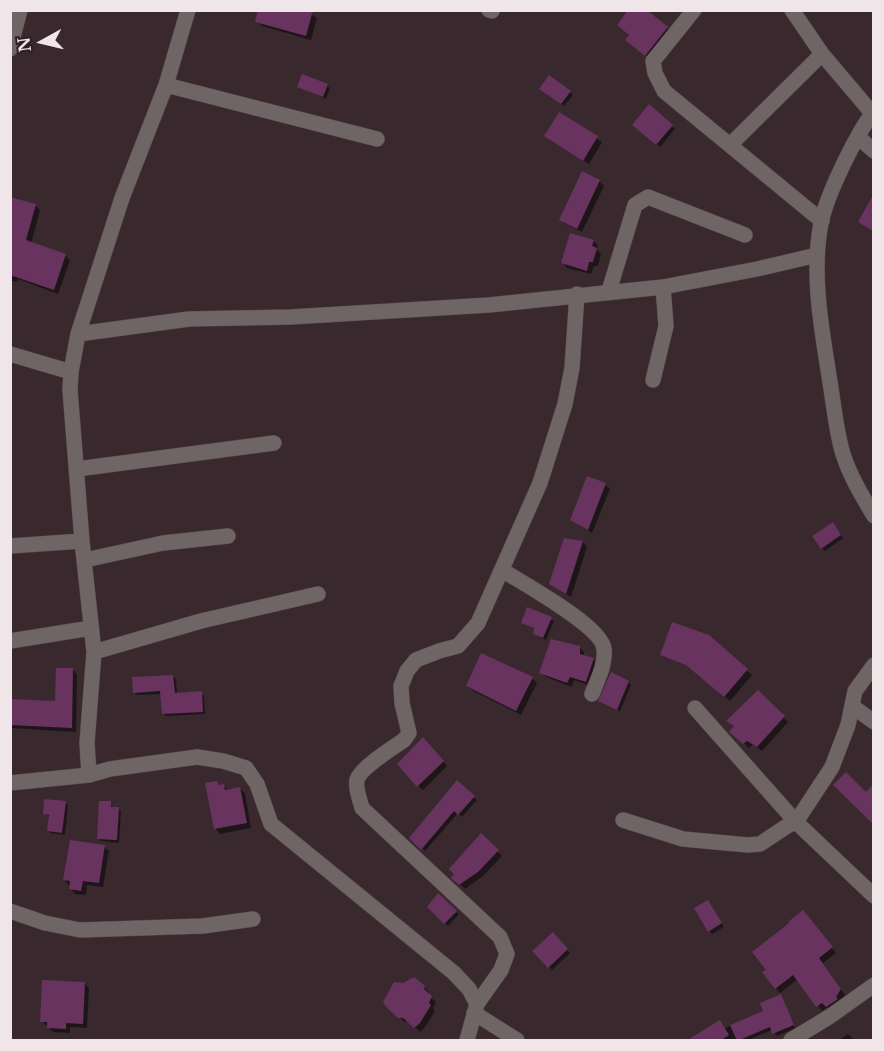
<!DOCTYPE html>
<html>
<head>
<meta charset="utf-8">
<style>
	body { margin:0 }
	#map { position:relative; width:884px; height:1051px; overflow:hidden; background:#39292e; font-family:"Libre Baskerville",serif }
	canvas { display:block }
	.frame { position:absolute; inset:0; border:12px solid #f0e5e8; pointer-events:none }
	.north { position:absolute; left:12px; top:12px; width:60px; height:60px; -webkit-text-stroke:4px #2f1f24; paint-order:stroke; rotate:262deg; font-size:16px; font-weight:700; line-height:24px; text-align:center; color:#f0e5e8 }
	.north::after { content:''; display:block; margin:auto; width:21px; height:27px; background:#f0e5e8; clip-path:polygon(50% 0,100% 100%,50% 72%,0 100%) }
</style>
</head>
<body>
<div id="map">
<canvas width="884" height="1051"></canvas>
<div class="frame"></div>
<div class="north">N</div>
</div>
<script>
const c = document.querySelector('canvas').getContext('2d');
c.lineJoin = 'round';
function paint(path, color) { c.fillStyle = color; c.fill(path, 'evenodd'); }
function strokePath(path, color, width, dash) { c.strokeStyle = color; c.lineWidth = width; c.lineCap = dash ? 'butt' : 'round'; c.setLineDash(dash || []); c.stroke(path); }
paint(new Path2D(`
	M308 12 317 18 311 40 262 26 257 21Z
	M667 28 671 33 650 59 632 44Z
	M327 86 330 88 326 99 299 87Z
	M544 91 570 92 573 95 564 106Z
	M649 107 675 129 660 147 634 125Z
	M559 114 602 142 589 164 546 136Z
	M599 181 604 186 582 232 566 224 561 220Z
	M10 198 36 206 40 210 31 244 65 255 70 260 58 294 18 279 17 282 10 280Z
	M594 241 598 246 597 250 601 254 598 266H594L591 274 567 268 563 263Z
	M605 485 610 489 592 533 572 520Z
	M836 527 843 538 825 551 822 548Z
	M566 539 583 542 587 547 571 597 551 584Z
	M528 609 554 621 546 640 537 636 534 633 536 629 523 623Z
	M709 637 752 675 730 701 692 669 666 659 692 669 693 666 665 656V658L662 655Z
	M579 647 584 652V656L593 659 598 664 591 686 574 680 572 687 546 677 541 672Z
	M482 655 533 679 537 683 521 715 473 691 468 686Z
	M73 670 77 674 76 732 10 728V701L57 703Z
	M173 676 176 679 177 694 201 693 204 696 205 714 166 716 163 713 162 694 137 695 135 692Z
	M628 682 631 685 620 711 600 701Z
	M758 692 788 722 762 751 753 744 749 748 736 736 735 727 728 721Z
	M428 744 447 766 423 790 418 786Z
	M457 782 477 800 462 817 458 813 425 851 411 838Z
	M216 783 220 786H224L229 791 240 789 245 793 251 828 220 834 216 829 207 784Z
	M65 802 68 805 65 835 51 833 48 830 50 817 44 813Z
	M110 803 113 808 118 809 121 811 119 843 101 841 98 838Z
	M10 813 12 814 10 842Z
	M481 835 502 856 483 876 465 889 453 878Z
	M104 847 109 851 103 887 87 885 86 895 75 894 65 880Z
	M438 895 459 914 448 926 429 907Z
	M710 904 724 927 712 934 709 931Z
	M807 916 836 953 823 963 845 995 831 1011 827 1007 822 1011 798 979 780 993 776 988Z
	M553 934 570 953 552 970 534 951Z
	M84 983 89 988 87 1028 70 1027V1033L53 1032 42 1021Z
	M424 987 429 992 428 995 436 1002 433 1008 435 1011 425 1027 420 1032 410 1022H405L395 1014Z
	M780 996 795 1028 777 1036 772 1030 748 1040H703L720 1021 725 1028 765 1011Z
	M848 1034 854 1040H840Z`), '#0007');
paint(new Path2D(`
	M258 10H313L306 36 255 22Z
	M628 10H647L668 27 645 56 625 40 629 35 617 25Z
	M302 74 328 84 323 97 297 87Z
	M549 75 571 91 561 104 539 89Z
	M649 104 673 125 656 145 632 125Z
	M559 112 598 136 583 161 544 136Z
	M582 171 600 180 577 229 559 220Z
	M873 195V231L858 222Z
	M10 197 36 204 26 240 66 254 54 290 10 275Z
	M570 233 594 240 592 246 597 248 593 262H589L587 271 561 263Z
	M587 476 606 483 588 530 570 520Z
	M833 522 841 535 821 549 812 536Z
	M564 538 583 541 566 594 549 584Z
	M527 607 552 617 543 638 533 634 534 628 521 623Z
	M672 622 709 635 748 669 724 697 686 665 660 655Z
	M551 639 580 646V654L594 658 586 682 570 677 567 683 539 673Z
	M481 653 533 677 516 711 466 686Z
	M56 668H73L72 728 10 725V699L55 701Z
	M611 672 629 681 617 710 598 701Z
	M173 675 175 693 202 691 203 712 162 714 160 691 133 693 132 677Z
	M758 690 785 716 757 747 747 741 743 744 729 732 734 726 726 721Z
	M423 737 444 761 417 787 397 764Z
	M846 772 866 792 873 784V824L833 785Z
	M457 780 475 796 458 815 454 811 421 850 409 838Z
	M217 781 218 785 224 784 225 790 240 787 247 823 214 829 205 783Z
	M44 799 66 801 62 833 47 831 49 815 43 814Z
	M99 801H111V807H119L117 840 97 839Z
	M481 833 499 850 478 872 459 885 451 878 454 874 449 869Z
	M70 840 105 845 99 883 83 881 81 891 69 889 70 881 63 880Z
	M438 893 457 911 444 924 427 907Z
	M708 900 722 923 708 932 694 908Z
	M803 910 833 947 819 958 841 989 836 997 838 999 826 1007 822 1003 816 1007 793 975 775 989 762 972 766 970 752 952 789 923 788 922Z
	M553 932 568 949 548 968 532 951Z
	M414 977 425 986 424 989 432 996 429 1003 431 1005 420 1023 414 1028 403 1018H398L388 1009 383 1002 394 982 403 983Z
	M42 980 85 982 83 1024 66 1023V1029L47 1028V1022H40Z
	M781 994 794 1025 772 1034 770 1027 737 1041 730 1025 763 1011 760 1003Z
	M720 1020 729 1035 720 1041H686Z`), '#68335f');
const minor = new Path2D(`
	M188 10 166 85 122 198 78 334 71 372 70 390 82 541 94 652 87 743 89 775 110 769 197 757 223 761 246 768 257 784 271 824 454 973 469 989 477 1004
	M489 10 492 11
	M694 10 653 61 655 73 664 91 822 221
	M792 10 822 54 872 113
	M10 49 20 10
	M166 85 377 139
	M858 137 874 151
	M730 145 822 54
	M609 291 635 205 648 197 745 235
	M78 334 189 319 291 317 489 305 663 287 757 269 817 255
	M10 354 71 372
	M653 380 666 326 663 287
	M77 469 274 443
	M10 546 82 541
	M85 560 163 543 228 536
	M502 570C522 583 602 626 604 649 606 664 597 681 592 694
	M10 641 91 628
	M94 652 201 621 318 594
	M852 706 874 722
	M695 708 796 822 832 767 848 725 855 691 874 665
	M10 783 89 775
	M623 820 683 839 748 845 760 844 787 826 796 822 874 896
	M10 911 45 923 80 930 203 926 253 919
	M474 1013 517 1040
	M467 1040 477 1004 501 970 507 954 500 937 362 808C360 800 355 788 357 780 360 768 394 747 404 740L409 733 402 703 401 686 407 671 416 660 439 651 458 646 478 623 540 483 565 404 572 368 577 294
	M791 1040 829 1017 874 985`);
const tertiary = new Path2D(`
	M874 111C856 135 827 194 821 223 811 275 822 331 830 382 834 406 836 431 843 454 850 476 862 496 874 516`);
strokePath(minor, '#56474c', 16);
strokePath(tertiary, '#56474c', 16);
strokePath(minor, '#6e6564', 15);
strokePath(tertiary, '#6e6564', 15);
</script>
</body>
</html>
